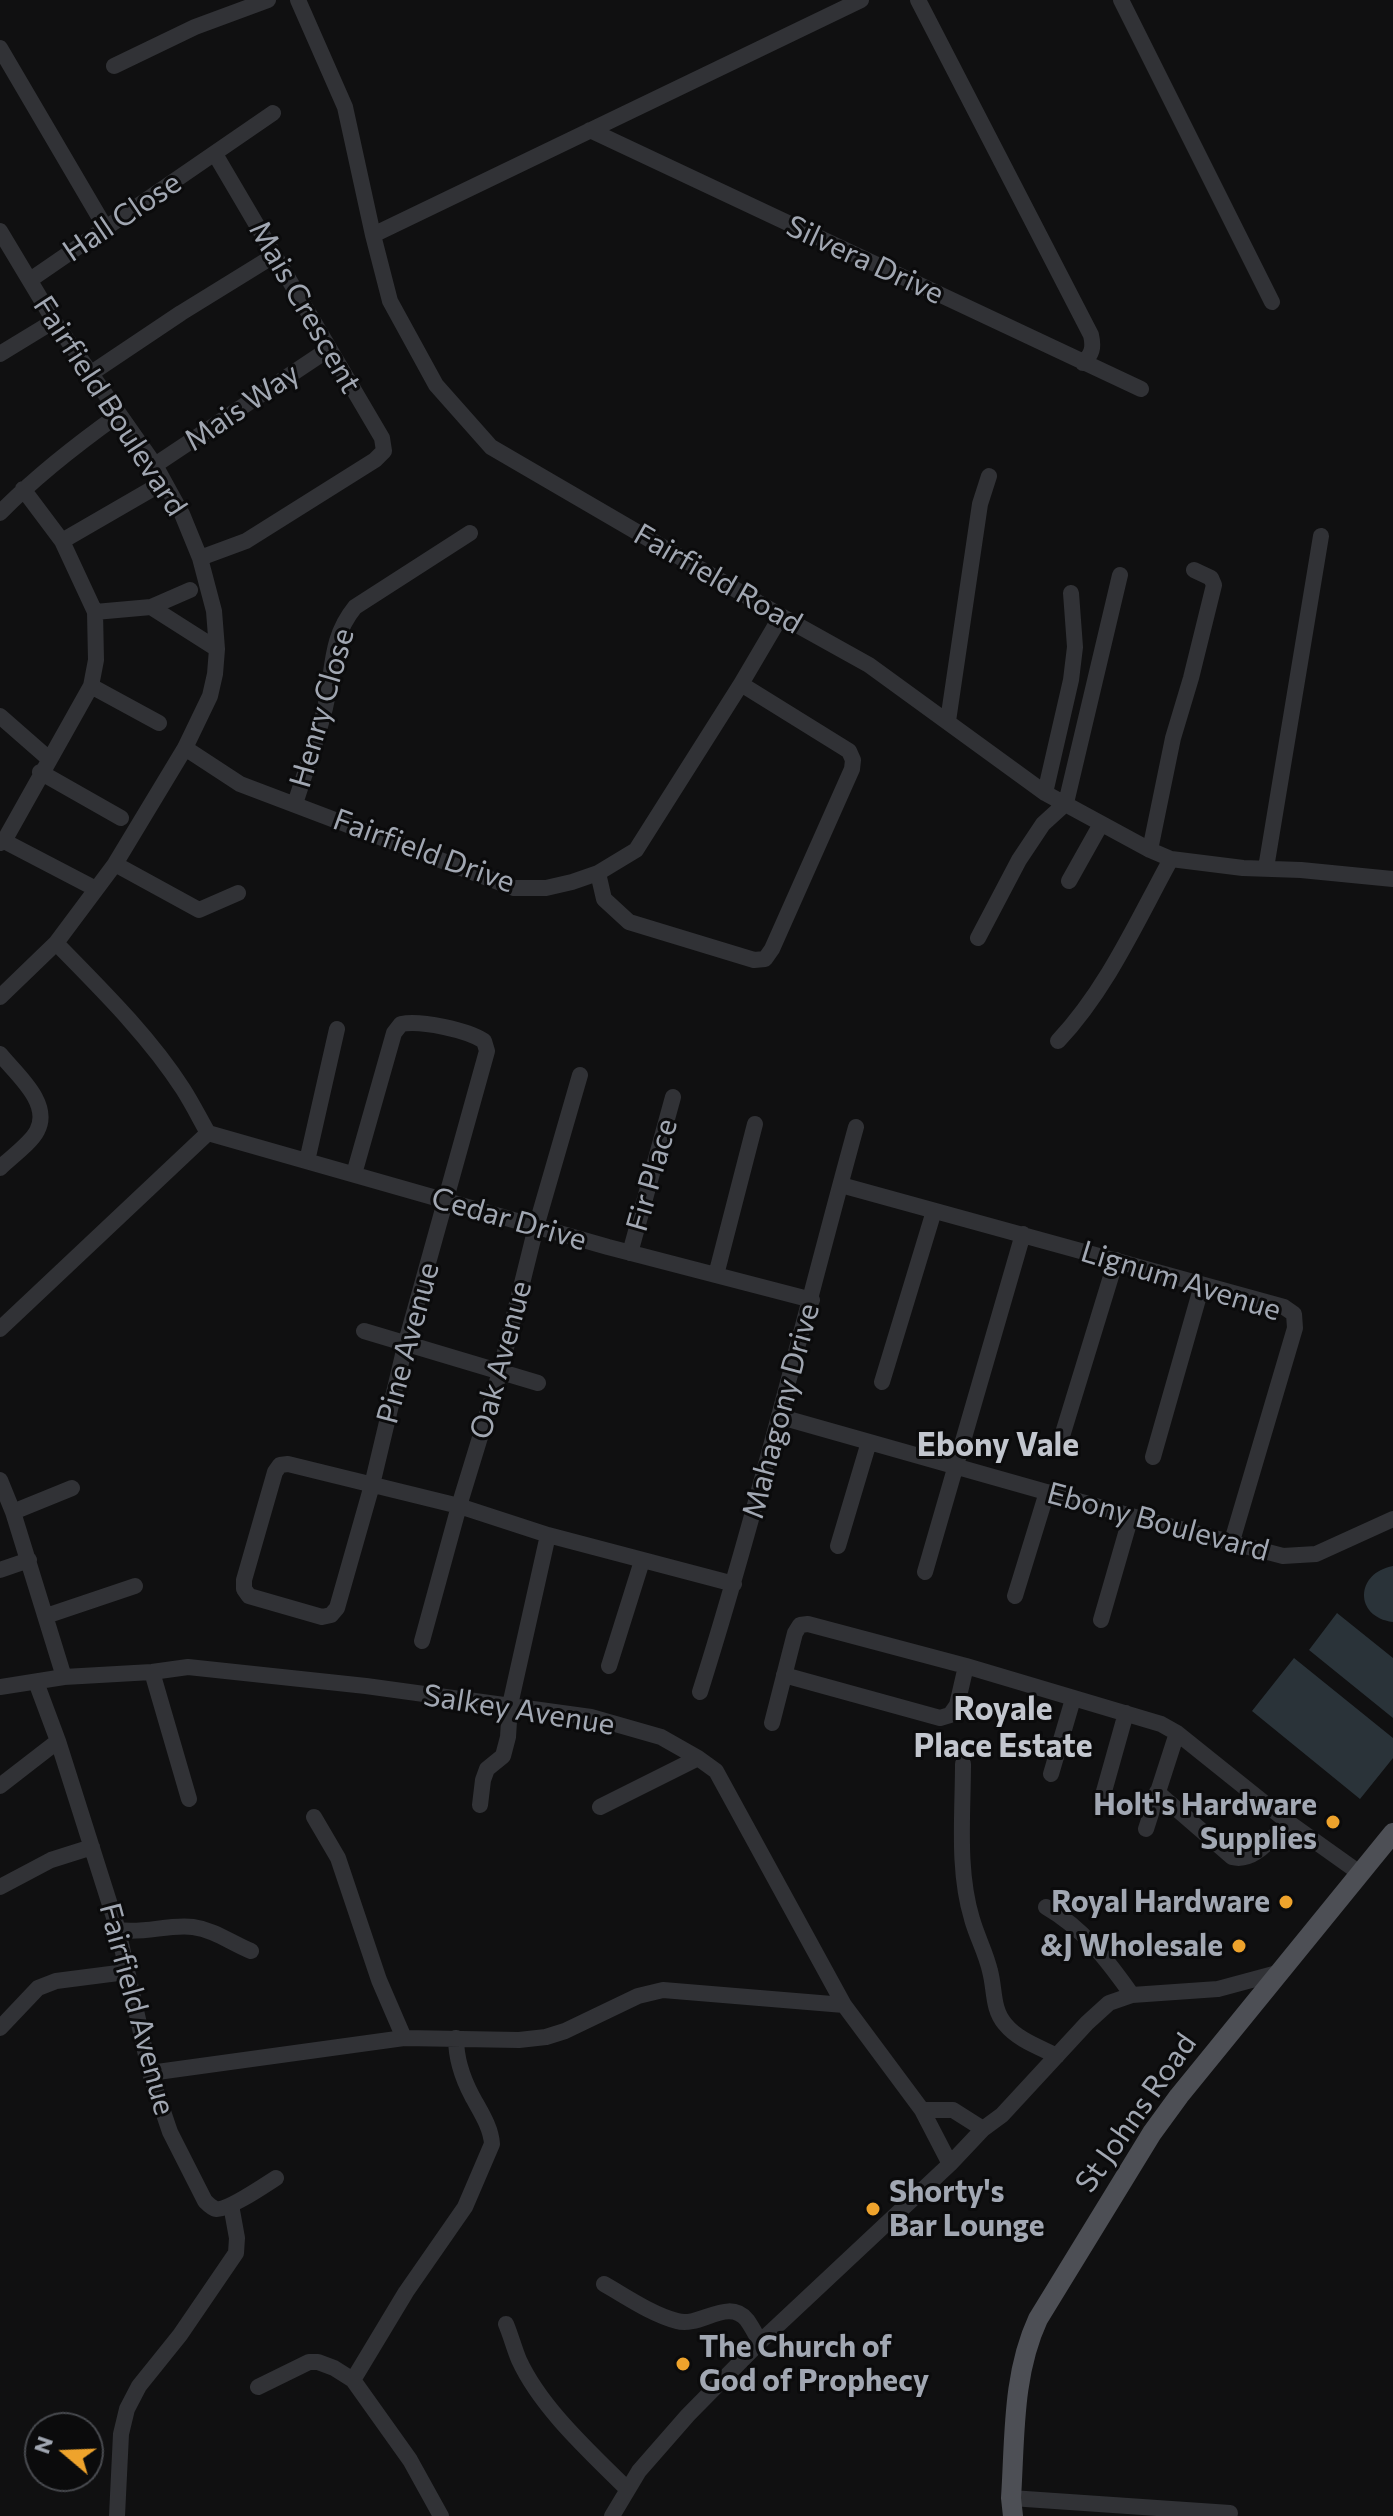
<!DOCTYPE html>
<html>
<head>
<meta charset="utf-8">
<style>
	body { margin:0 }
	#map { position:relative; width:1393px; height:2516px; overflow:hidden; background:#101011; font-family:Commissioner,sans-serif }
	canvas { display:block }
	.north { position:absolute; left:24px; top:2412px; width:80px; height:80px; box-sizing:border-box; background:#0b0b0c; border:2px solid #47494e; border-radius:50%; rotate:289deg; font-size:22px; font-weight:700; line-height:32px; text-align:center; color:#a1a7b2 }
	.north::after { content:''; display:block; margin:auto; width:28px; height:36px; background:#eea32c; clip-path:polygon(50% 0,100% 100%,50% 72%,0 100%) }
</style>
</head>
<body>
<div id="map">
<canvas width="1393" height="2516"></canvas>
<div class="north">N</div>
</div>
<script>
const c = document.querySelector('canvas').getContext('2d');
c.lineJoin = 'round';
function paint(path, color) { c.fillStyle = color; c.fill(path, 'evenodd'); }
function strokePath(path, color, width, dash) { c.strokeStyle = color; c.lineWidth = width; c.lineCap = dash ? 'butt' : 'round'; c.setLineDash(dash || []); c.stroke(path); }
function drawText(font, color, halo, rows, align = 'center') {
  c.font = font + ' Commissioner,sans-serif'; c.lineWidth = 6; c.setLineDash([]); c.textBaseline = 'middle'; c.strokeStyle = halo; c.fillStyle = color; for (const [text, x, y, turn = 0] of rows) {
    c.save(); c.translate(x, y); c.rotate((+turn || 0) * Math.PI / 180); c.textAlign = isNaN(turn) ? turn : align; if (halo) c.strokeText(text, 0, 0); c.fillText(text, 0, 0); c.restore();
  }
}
paint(new Path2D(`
	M1393 1566V1622C1354 1617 1355 1573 1393 1566Z
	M1337 1613 1393 1658V1718L1309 1650Z
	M1294 1658 1393 1738V1758L1360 1799 1252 1711Z`), '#2a3339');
strokePath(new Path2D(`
	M298 0 345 107 373 235 390 301 436 385 491 447 781 616 869 665 1045 793 1150 850 1171 859 1243 868 1301 870 1393 879
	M918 0 1091 335C1094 348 1092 354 1083 363
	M1121 0 1272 302
	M0 48 105 227
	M114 66 195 27 268 0
	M590 130 1141 389
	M0 231 54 321 155 465 182 514 200 558 214 611 217 649 215 674 210 696 185 748 115 864 56 943 0 997
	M373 235 861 0
	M30 280 273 113
	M0 354 54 321
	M90 374 181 313 275 255
	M155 465 329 349
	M0 513C36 476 76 445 118 415
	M62 541 164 482
	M200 558 246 541 375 460 384 451 382 438 215 154
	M151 607 217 649
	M95 612 151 607 190 590
	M91 686 159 723
	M0 716 49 759
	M948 721 980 504 989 476
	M185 748 240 784 514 888H546L572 882 598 873 636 850 741 684 781 616
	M40 772 121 818
	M1045 793 1071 680 1075 647 1071 593
	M295 804C305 772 317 740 325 708 334 670 329 639 355 607L470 533
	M4 841 96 889
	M0 843 4 841 91 686 96 660 95 612 62 541 23 489
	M1150 850 1173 738 1191 678 1214 585 1211 578 1194 570
	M115 864 199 910 238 893
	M1266 868 1321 536
	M598 873 604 899 629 922 754 960 765 959 772 949 852 769 853 760 849 751 741 684
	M1069 881 1101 824
	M978 938 1019 860 1043 824 1066 803 1120 575
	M56 943C101 989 149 1036 183 1089 192 1103 200 1119 208 1133
	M1058 1041C1107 989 1137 921 1171 859
	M0 1054C16 1074 52 1103 37 1131 31 1143 10 1158 0 1168
	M208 1133 608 1247 812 1300
	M307 1161 337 1029
	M354 1174 394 1033 401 1024C421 1020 467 1030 484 1041L487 1051 406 1342 372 1485 337 1608 331 1615 322 1617 249 1596 244 1589V1580L275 1472 280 1465 288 1464 459 1506 548 1535 734 1584
	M841 1185 1284 1307 1294 1314 1295 1328 1232 1541
	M630 1253 673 1097
	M716 1275 755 1124
	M0 1329 208 1133
	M364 1331 538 1383
	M882 1382 934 1211
	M781 1417 1131 1516 1283 1556 1316 1554 1393 1519
	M1063 1433 1116 1260
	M1153 1457 1202 1285
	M0 1480 13 1512 64 1677
	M13 1512 72 1488
	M838 1546 869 1442
	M0 1570 29 1560
	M925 1572 1023 1234
	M1015 1596 1047 1492
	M46 1616 135 1586
	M1101 1620 1131 1516
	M422 1641 459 1506 500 1372 536 1227 580 1075
	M609 1666 642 1561
	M152 1672 189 1799
	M784 1675 940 1718 950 1715 957 1705 966 1666
	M36 1682 58 1741 118 1930 150 2073 170 2132 205 2201C208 2204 212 2208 216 2209 227 2211 265 2185 276 2178
	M0 1687 64 1677 152 1672 188 1667 366 1686 591 1717 661 1737 698 1758 716 1771 844 2005 922 2110 950 2164
	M700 1692C759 1505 804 1316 856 1127
	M772 1723 795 1633 800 1625 808 1624 966 1666 1161 1724 1177 1733 1288 1822 1361 1874
	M963 1764C963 1814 957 1870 972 1919 977 1937 986 1953 990 1971 995 1989 992 2009 1005 2024 1018 2040 1039 2047 1057 2056
	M1051 1774 1073 1699
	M0 1786 58 1741
	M1157 1792 1232 1857C1255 1863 1272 1837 1288 1822
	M1101 1802 1126 1713
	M480 1805 483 1780 487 1769 503 1756 508 1737 510 1705 548 1535
	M600 1807 698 1758
	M314 1817 338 1858 379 1980 404 2038
	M1146 1829 1177 1733
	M0 1887 51 1860 92 1847
	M1046 1907C1083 1928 1108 1961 1132 1995
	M118 1930C145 1934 168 1924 193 1927 215 1930 231 1943 251 1951
	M0 2028 38 1988 56 1981 126 1972
	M150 2073 404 2038 519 2040 546 2037 565 2031 638 1996 663 1990 844 2005
	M922 2110H953L983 2129
	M604 2284C627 2297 651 2314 677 2321 700 2328 728 2297 747 2320 752 2327 756 2335 760 2342
	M506 2324C511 2336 514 2348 519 2360 541 2408 590 2452 627 2489
	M353 2380 406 2292 465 2207 492 2144C491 2127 480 2111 472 2096 463 2079 456 2058 456 2038
	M258 2387 309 2362H318L334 2368 353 2380 410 2460 441 2516
	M1011 2498 1230 2513
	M117 2516 121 2434 127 2409 139 2386 180 2335 236 2253 237 2238 231 2205
	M612 2516 639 2471 688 2415 760 2342 950 2164 983 2129 1002 2115 1087 2023 1109 2003 1132 1995 1218 1989 1281 1972`), '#313236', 16);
strokePath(new Path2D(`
	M1013 2516 1011 2498C1015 2438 1012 2375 1038 2319L1152 2133 1179 2096 1393 1833`), '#4d4f55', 20);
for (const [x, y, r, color] of [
	[1333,1822,8,"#eea32c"],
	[1286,1902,8,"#eea32c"],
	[1239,1946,8,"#eea32c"],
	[873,2209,8,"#eea32c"],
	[683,2364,8,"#eea32c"]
]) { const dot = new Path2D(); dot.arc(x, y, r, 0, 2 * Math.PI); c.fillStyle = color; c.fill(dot); strokePath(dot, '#0b0b0c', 3); }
drawText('30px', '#a1a7b2', '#0b0b0c', [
	["Hall Close",122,217,-34],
	["Silvera Drive",865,260,25],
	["Mais Crescent",305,307,60],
	["Fairfield Boulevard",110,406,57],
	["Mais Way",242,407,-34],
	["Fairfield Road",718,579,30],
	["Henry Close",322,708,-74],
	["Fairfield Drive",424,851,20],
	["Fir Place",652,1175,-74],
	["Cedar Drive",509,1219,16],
	["Lignum Avenue",1181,1281,17],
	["Pine Avenue",408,1343,-75],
	["Oak Avenue",501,1360,-75],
	["Mahagony Drive",781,1411,-75],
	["Ebony Boulevard",1158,1522,15],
	["Salkey Avenue",519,1710,9],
	["Fairfield Avenue",137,2009,75],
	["St Johns Road",1136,2113,-55]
]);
drawText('bold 30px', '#a1a7b2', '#0b0b0c', [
	["Holt's Hardware",1317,1805],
	["Supplies",1317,1839],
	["Royal Hardware",1270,1902],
	["&J Wholesale",1223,1946],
	["Shorty's",889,2192,"left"],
	["Bar Lounge",889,2226,"left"],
	["The Church of",699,2347,"left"],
	["God of Prophecy",699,2381,"left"]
], 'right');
drawText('bold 32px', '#c2c6ce', '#0b0b0c', [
	["Ebony Vale",998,1445],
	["Royale",1003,1709],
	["Place Estate",1003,1746]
]);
</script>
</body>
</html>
